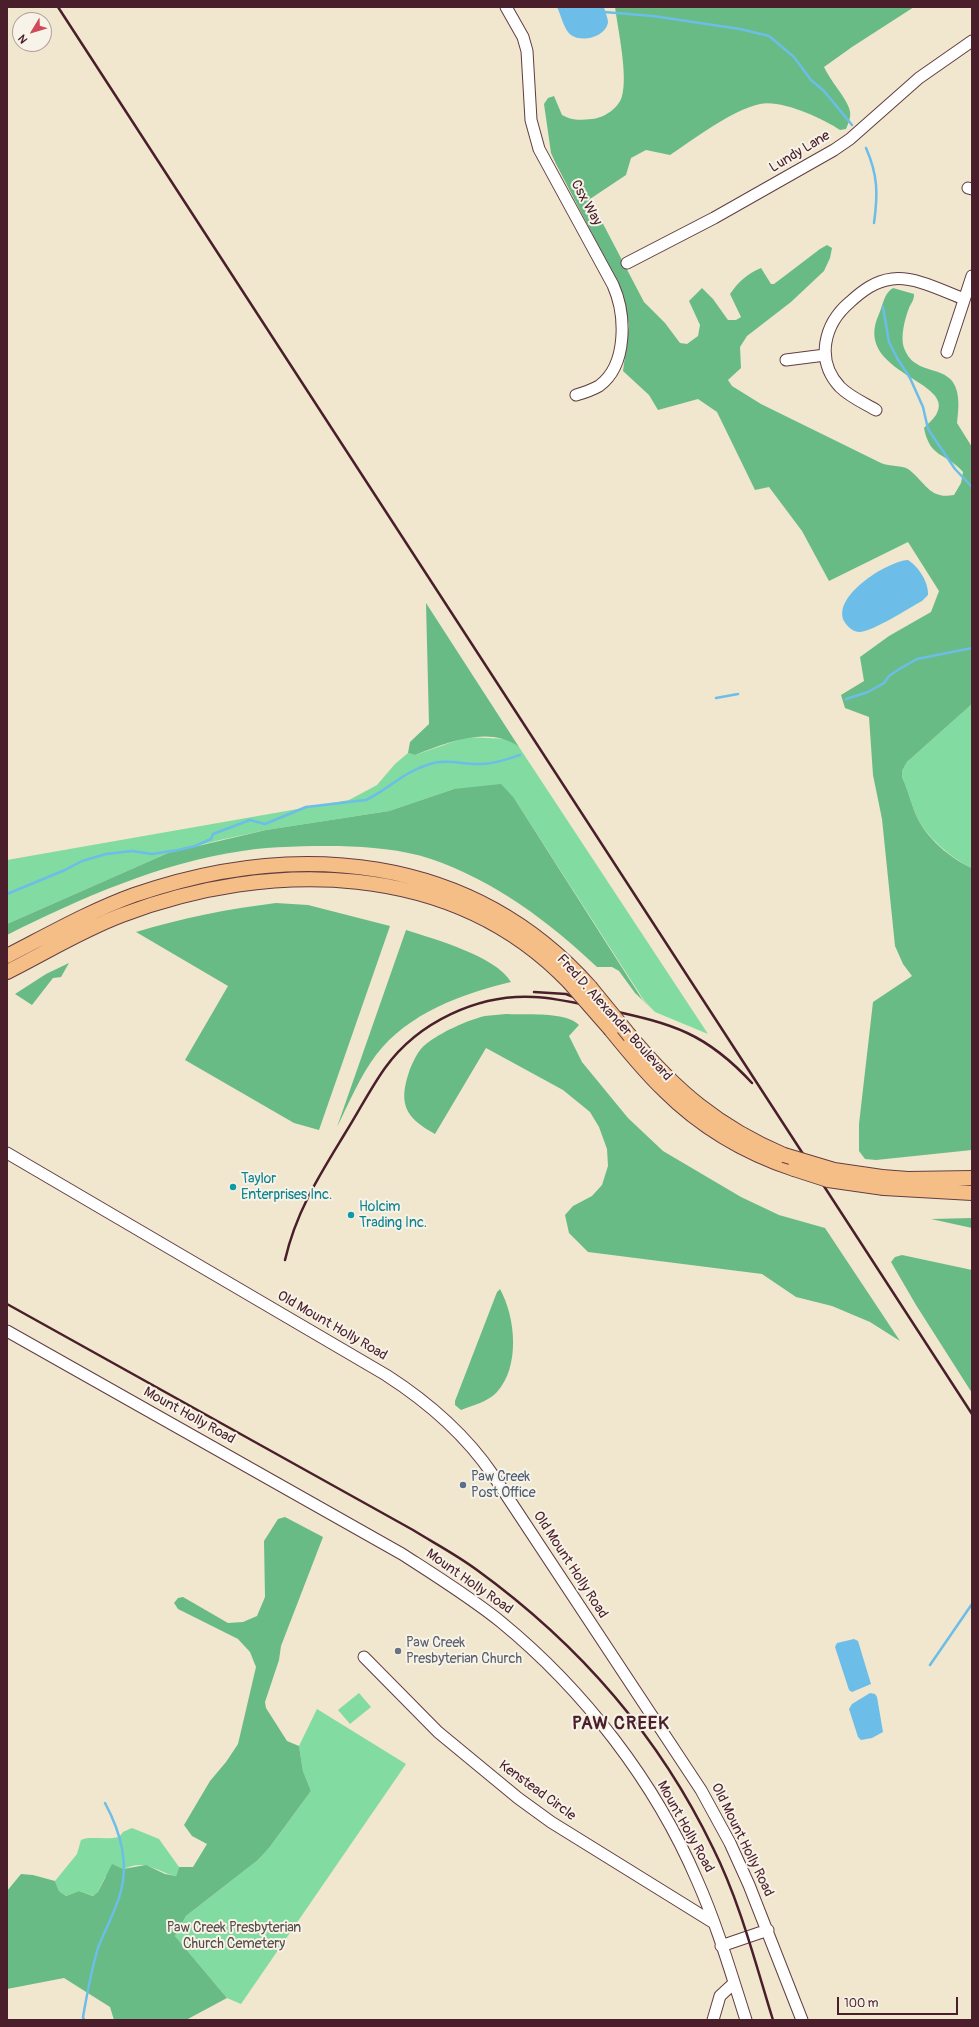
<!DOCTYPE html>
<html>
<head>
<meta charset="utf-8">
<style>
	body { margin:0 }
	#map { position:relative; width:979px; height:2027px; overflow:hidden; background:#f0e7ce; font-family:Pangolin,sans-serif }
	canvas { display:block }
	.frame { position:absolute; inset:0; border:8px solid #4a1f2b; pointer-events:none }
	.north { position:absolute; left:12px; top:12px; width:40px; height:40px; box-sizing:border-box; background:#f7f3e8; border:1px solid #b29e9c; border-radius:50%; rotate:232deg; font-size:11px; font-weight:700; line-height:16px; text-align:center; color:#4a1f2b }
	.north::after { content:''; display:block; margin:auto; width:14px; height:18px; background:#d1495b; clip-path:polygon(50% 0,100% 100%,50% 72%,0 100%) }
	.scale { position:absolute; left:837px; top:1997px; width:121px; height:18px; box-sizing:border-box; border:2px solid #4a1f2b; border-top:0; padding-left:5px; font-size:12px; line-height:14px; white-space:nowrap; color:#4a1f2b; -webkit-text-stroke:3px #f7f3e8; paint-order:stroke }
</style>
</head>
<body>
<div id="map">
<canvas width="979" height="2027"></canvas>
<div class="frame"></div>
<div class="north">N</div>
<div class="scale">100 m</div>
</div>
<script>
const c = document.querySelector('canvas').getContext('2d');
c.lineJoin = 'round';
function paint(path, color) { c.fillStyle = color; c.fill(path, 'evenodd'); }
function strokePath(path, color, width, dash) { c.strokeStyle = color; c.lineWidth = width; c.lineCap = dash ? 'butt' : 'round'; c.setLineDash(dash || []); c.stroke(path); }
function drawText(font, color, halo, rows, align = 'center') {
  c.font = font + ' Pangolin,sans-serif'; c.lineWidth = 4; c.setLineDash([]); c.textBaseline = 'middle'; c.strokeStyle = halo; c.fillStyle = color; for (const [text, x, y, turn = 0] of rows) {
    c.save(); c.translate(x, y); c.rotate((+turn || 0) * Math.PI / 180); c.textAlign = isNaN(turn) ? turn : align; if (halo) c.strokeText(text, 0, 0); c.fillText(text, 0, 0); c.restore();
  }
}
paint(new Path2D(`
	M972 704V868C952 859 925 836 916 815 911 803 908 790 902 777V771L907 762Z
	M467 737 508 739 519 747 708 1034 655 1012 643 999 514 798 454 789 389 811 266 830 220 840 168 853 7 924V860L349 800 377 785 395 764 408 753 415 755Z
	M359 1693 371 1707 350 1724 338 1710Z
	M317 1709 406 1764 241 2004 227 1998 175 1936 186 1916 258 1860 269 1848 311 1791 303 1771 299 1746Z
	M132 1828 159 1839 179 1867 176 1876C165 1874 157 1868 147 1866 134 1862 116 1872 105 1877L98 1892 94 1896 79 1891 66 1896 59 1891 55 1881 77 1854 81 1840C89 1836 107 1840 119 1837L123 1832Z`), '#82dba0');
paint(new Path2D(`
	M615 7H914L852 47 824 67C831 82 845 96 849 108 852 115 849 122 846 129L840 130C823 118 780 99 760 104 730 111 696 138 670 155L646 150 631 158 626 175 590 199 644 302 665 323 680 343 687 344 698 336 700 325 689 301 702 288 713 299 728 320H736L741 317 730 294C739 281 747 274 761 268L771 284H774L820 249 827 245 832 248 830 258 824 271 791 302 747 336 740 347 741 368 728 380 732 386 761 404 881 463C890 467 902 465 908 469 925 481 929 500 954 495L961 483 963 472C946 452 930 459 924 428 927 424 933 420 936 415 958 380 851 374 879 314 883 305 884 293 893 288L914 294C914 301 911 303 909 308 905 318 900 337 904 348 918 386 968 351 957 423L972 447V704L907 762 902 771V777C908 790 911 803 916 815 926 838 951 859 972 868V1150L876 1160 865 1159 859 1151V1124L873 1002 912 976 903 964 895 946 882 819 873 775 869 717 845 708 841 695 864 681 860 657 889 636 931 612 939 591 908 542 829 581 802 531 769 487 755 490 717 412 698 399 658 410 649 395 623 371 629 326 625 303 610 268 556 164 551 153 544 104 548 98 554 96 562 115C573 121 580 120 592 119 604 118 619 108 622 96 628 75 618 30 615 7Z
	M426 603 519 747C488 725 447 743 415 755L408 753 410 742 429 724Z
	M501 784 514 798 642 999 655 1012 635 993 619 971 612 967H597C548 921 495 881 431 859 401 849 370 847 339 846 307 846 274 846 242 851 160 863 81 898 7 935V924L168 853 266 830 389 811 454 789Z
	M276 903 308 905 390 926 319 1130 294 1123 185 1060 228 986 136 932C182 918 228 909 276 903Z
	M406 930C434 939 496 956 511 982 462 994 408 1013 376 1055 360 1076 349 1103 337 1127Z
	M69 963 61 977 53 978 32 1005 15 994 46 974Z
	M506 1014C525 1015 566 1011 579 1025L569 1036 582 1062 628 1118 663 1151 741 1197 779 1215 825 1228 900 1341 870 1322 832 1306 796 1297 762 1274 588 1252 569 1233 565 1215 573 1206 592 1196 602 1185 608 1166 607 1149 599 1127 590 1112 563 1090 486 1048 435 1134C404 1117 398 1103 410 1069 414 1060 418 1050 426 1044 440 1033 467 1020 485 1016 491 1015 499 1015 506 1014Z
	M972 1218V1228L931 1219Z
	M902 1255 972 1270V1393L916 1305 891 1262 895 1257Z
	M500 1289C516 1318 520 1367 497 1392 488 1402 473 1405 461 1410L455 1405V1401L497 1292Z
	M285 1517 323 1537 281 1646 279 1660 265 1702 266 1708 287 1741 299 1746 303 1771 311 1791 269 1848 258 1860 186 1916 175 1936 227 1998 186 2020H114L110 2007 64 1978 7 1989V1891L21 1874 33 1875 55 1881 59 1891 66 1896 79 1891 93 1896 98 1892 112 1864 123 1869 146 1865 165 1874 176 1876 179 1867H193L207 1844 192 1836 184 1825 210 1781 226 1762 238 1744 256 1667 250 1652 238 1639 178 1609 174 1603 178 1598 183 1597 228 1623 243 1622 257 1616 265 1597 264 1541 278 1519Z`), '#69bb86');
paint(new Path2D(`
	M557 7H604C605 12 608 18 608 22 606 37 582 43 571 35 564 30 561 15 557 7Z
	M908 560C919 567 929 583 928 595L922 601C909 608 872 632 859 632 854 632 849 628 846 624 827 599 887 561 908 560Z
	M854 1639 858 1641 871 1684 852 1692 849 1690 835 1647 837 1643Z
	M870 1693 875 1694 877 1697 883 1732 872 1738 861 1740 858 1737 849 1709 852 1704Z`), '#6cbde7');
strokePath(new Path2D(`
	M604 12 653 16 740 29 769 36 794 57 811 80 824 91 852 125
	M866 148C878 175 878 194 874 223
	M883 307 889 342 897 358 910 378 923 407 928 429 955 469 972 487
	M716 698 738 694
	M846 699 868 692 884 683 889 676 901 668 917 659 972 648
	M7 894 65 870 82 861 106 854 132 851 152 854 178 850 195 846 211 839 213 834 250 820 265 824 306 807 366 800C387 790 404 772 427 765 445 758 463 765 482 764 495 764 508 759 520 755
	M930 1665 972 1604
	M84 2020 83 2017C87 1994 91 1971 98 1948 105 1929 116 1911 121 1891 129 1861 119 1829 105 1803`), '#6cbde7', 2.5);
const minor = new Path2D(`
	M506 7 523 37 527 51 531 120 539 149 613 285C626 314 628 365 599 386 592 390 583 393 576 395
	M968 188 972 189
	M627 263 714 218 834 150 850 139 919 78 972 41
	M947 352 972 276
	M786 360 825 355
	M876 410C864 403 850 397 840 387 815 360 824 324 850 302 862 291 875 281 892 279 915 276 943 291 964 299
	M7 1153 386 1375C428 1402 465 1434 493 1475L701 1790 730 1843 749 1885 802 2020
	M7 1331 402 1554C436 1576 470 1597 501 1622 584 1690 655 1782 697 1880 717 1925 731 1973 746 2020
	M364 1657 438 1732 518 1798 551 1822 714 1923
	M721 1946 768 1930
	M713 2020 720 1996 734 1983`);
const major = new Path2D(`
	M7 956C48 935 90 911 134 895 296 839 470 853 590 987
	M7 972C45 953 82 930 122 915 270 859 452 860 569 982
	M611 1030C628 1051 645 1072 664 1090 700 1126 746 1153 794 1169
	M630 1036C675 1090 718 1127 784 1155
	M882 1177 908 1179 972 1178
	M884 1188 972 1193`);
strokePath(minor, '#633d43', 13);
strokePath(major, '#633d43', 16);
strokePath(minor, '#fff', 11);
strokePath(major, '#f6be87', 14);
strokePath(new Path2D(`
	M58 7 972 1414
	M534 992 566 994 581 1000
	M285 1260C296 1212 319 1176 344 1135 358 1113 370 1089 385 1068 418 1022 478 994 534 997 559 998 584 1005 609 1010 673 1024 706 1033 752 1083
	M7 1304 413 1530C434 1543 457 1555 477 1570 579 1644 658 1734 713 1848 740 1902 755 1962 773 2020`), '#4a1f2b', 2.5);
const majorBridge = new Path2D(`
	M569 982 611 1030
	M590 987 630 1036
	M784 1155 834 1170 882 1177
	M794 1169 828 1180 884 1188`);
strokePath(majorBridge, '#633d43', 16, []);
strokePath(majorBridge, '#f6be87', 14);
for (const [x, y, r, color] of [
	[233,1187,4,"#0f9aa8"],
	[351,1215,4,"#0f9aa8"],
	[463,1485,4,"#5c6f8a"],
	[398,1651,4,"#6b7280"]
]) { const dot = new Path2D(); dot.arc(x, y, r, 0, 2 * Math.PI); c.fillStyle = color; c.fill(dot); strokePath(dot, '#f7f3e8', 1.5); }
drawText('14px', '#4a1f2b', '#f7f3e8', [
	["Lundy Lane",800,152,-31],
	["Csx Way",586,203,61],
	["Fred D. Alexander Boulevard",614,1018,48],
	["Old Mount Holly Road",332,1326,30],
	["Mount Holly Road",189,1416,29],
	["Old Mount Holly Road",570,1565,57],
	["Mount Holly Road",469,1582,35],
	["Kenstead Circle",537,1791,36],
	["Mount Holly Road",685,1827,61],
	["Old Mount Holly Road",742,1840,64]
]);
drawText('14px', '#0d838f', '#f7f3e8', [
	["Taylor",241,1179],
	["Enterprises Inc.",241,1195],
	["Holcim",359,1207],
	["Trading Inc.",359,1223]
], 'left');
drawText('14px', '#4e5e75', '#f7f3e8', [
	["Paw Creek",471,1477],
	["Post Office",471,1493]
], 'left');
drawText('14px', '#5b616d', '#f7f3e8', [
	["Paw Creek",406,1643],
	["Presbyterian Church",406,1659]
], 'left');
drawText('14px', '#584e48', '#f7f3e8', [
	["Paw Creek Presbyterian",234,1928],
	["Church Cemetery",234,1944]
]);
c.letterSpacing = '1px';
drawText('bold 18px', '#4a1f2b', '#f7f3e8', [
	["PAW CREEK",621,1724]
]);
c.letterSpacing = '0px';
</script>
</body>
</html>
